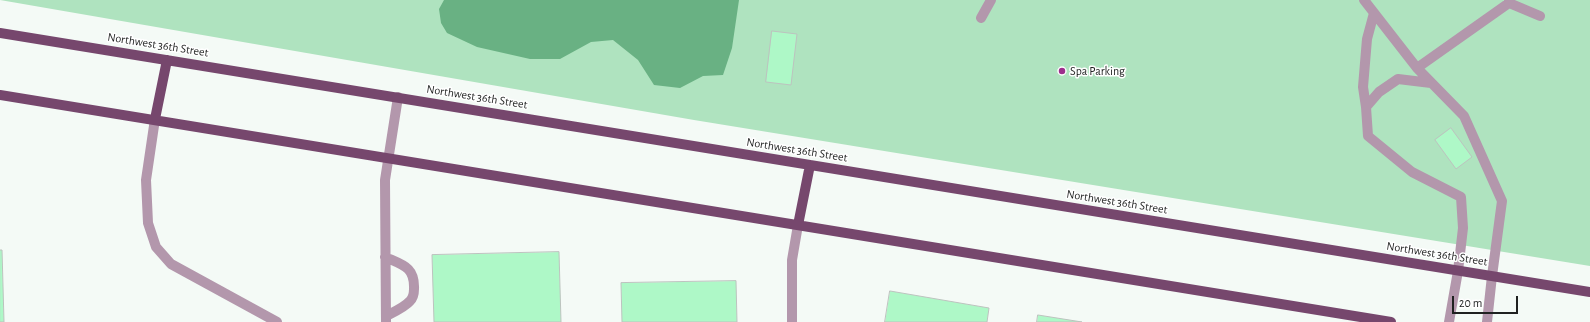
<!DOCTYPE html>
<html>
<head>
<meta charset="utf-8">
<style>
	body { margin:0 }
	#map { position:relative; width:1590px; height:322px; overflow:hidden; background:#f4faf6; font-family:"Alegreya Sans",sans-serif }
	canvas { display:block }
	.scale { position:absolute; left:1452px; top:296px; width:66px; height:18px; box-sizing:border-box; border:2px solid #1f2120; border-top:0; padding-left:5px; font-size:12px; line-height:14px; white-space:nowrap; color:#1f2120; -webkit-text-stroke:3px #fff; paint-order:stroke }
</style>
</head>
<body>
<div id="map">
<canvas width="1590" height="322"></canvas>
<div class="scale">20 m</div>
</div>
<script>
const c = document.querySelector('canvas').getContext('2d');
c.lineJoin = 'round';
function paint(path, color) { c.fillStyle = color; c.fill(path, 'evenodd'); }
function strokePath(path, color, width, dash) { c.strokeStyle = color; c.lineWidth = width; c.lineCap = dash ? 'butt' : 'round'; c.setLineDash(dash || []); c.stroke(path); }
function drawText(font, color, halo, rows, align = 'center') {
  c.font = font + ' "Alegreya Sans",sans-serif'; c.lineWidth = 3; c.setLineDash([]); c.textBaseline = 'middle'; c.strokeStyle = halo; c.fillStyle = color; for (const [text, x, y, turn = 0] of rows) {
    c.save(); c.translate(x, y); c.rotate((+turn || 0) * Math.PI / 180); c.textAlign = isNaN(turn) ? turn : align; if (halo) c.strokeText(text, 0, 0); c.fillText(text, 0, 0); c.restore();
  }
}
paint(new Path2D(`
	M0 0H1590V266L694 120Z`), '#afe3bf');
paint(new Path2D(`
	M444 0H739L732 48 723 75 703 76 680 88 654 85 638 60 613 40 591 42 560 59H530L477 47 447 33 441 23 439 9Z`), '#69b183');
const building = new Path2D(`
	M772 31 797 34 791 85 766 82Z
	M1451 128 1472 157 1456 169 1435 140Z
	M0 250H2L4 322H0Z
	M559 252 561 322H434L432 255Z
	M736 281 737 322H622L621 283Z
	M890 291 989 308 987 322H885Z
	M1038 315 1082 322H1037Z`);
paint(building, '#aef8c7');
strokePath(building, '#bdc3bf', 1);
strokePath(new Path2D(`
	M1364 0 1417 68 1464 116 1502 201 1492 276
	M1509 0V3L1540 16
	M1374 13 1367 39 1363 87 1366 107 1368 136 1412 172 1461 197 1463 228 1458 271
	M981 18 991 0
	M1417 68 1509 3
	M1366 107 1379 92 1398 79 1431 83
	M155 119 146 180 148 223 156 247 171 264 277 322
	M385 257C403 265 415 267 414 289 414 293 413 298 410 301 405 307 394 312 386 316
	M386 322 385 180 398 97
	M792 322V260L798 225`), '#b397ac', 10);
strokePath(new Path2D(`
	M1449 322 1458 271
	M1487 322 1492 276`), '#b397ac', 10);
strokePath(new Path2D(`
	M0 33 1590 292
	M0 95 1391 322
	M155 119 167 60
	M798 225 810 165`), '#76476d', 10);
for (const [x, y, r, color] of [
	[1062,71,4,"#9d2e8d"]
]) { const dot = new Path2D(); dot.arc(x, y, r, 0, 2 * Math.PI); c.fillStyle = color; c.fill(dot); strokePath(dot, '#fff', 1.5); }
drawText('12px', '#1f2120', '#fff', [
	["Northwest 36th Street",158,45,9],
	["Northwest 36th Street",477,97,9],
	["Northwest 36th Street",797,150,9],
	["Northwest 36th Street",1117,202,9],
	["Northwest 36th Street",1437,254,9]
]);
drawText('12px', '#1f2120', '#fff', [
	["Spa Parking",1070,71]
], 'left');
</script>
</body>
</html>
